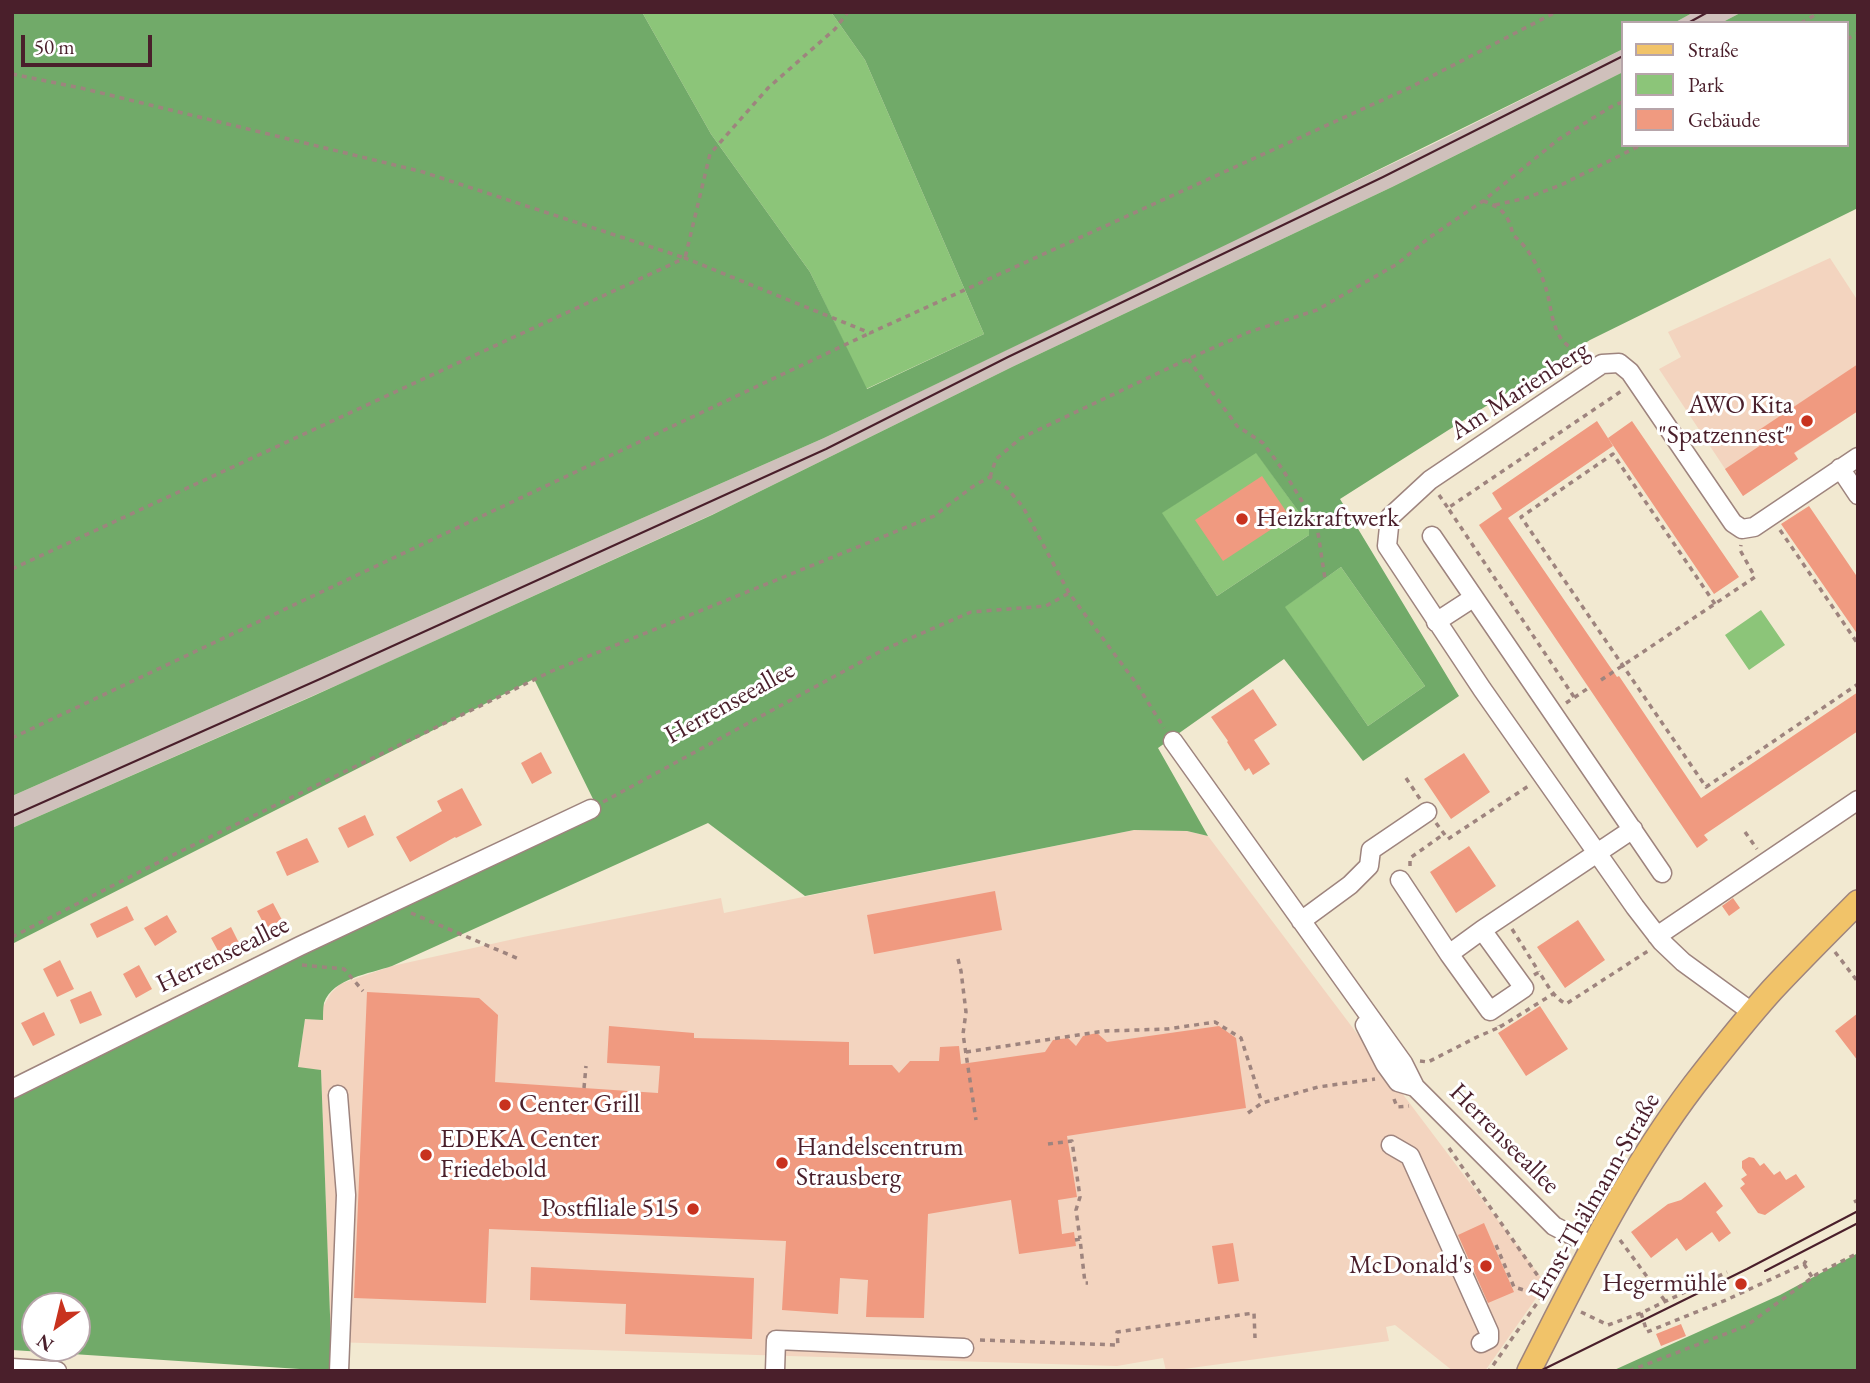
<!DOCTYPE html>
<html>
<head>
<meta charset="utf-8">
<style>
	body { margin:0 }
	#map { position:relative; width:1870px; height:1383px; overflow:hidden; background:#f2e9d1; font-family:"EB Garamond",serif }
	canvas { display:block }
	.frame { position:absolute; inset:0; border:14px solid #4a1f2b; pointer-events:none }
	.legend { position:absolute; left:1621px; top:21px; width:228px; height:126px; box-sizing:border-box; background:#fff; border:2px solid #b7a5aa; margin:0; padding:9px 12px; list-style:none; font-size:21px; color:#4a1f2b }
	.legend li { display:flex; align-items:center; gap:14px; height:35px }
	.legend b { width:35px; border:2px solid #b7a5aa }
	.north { position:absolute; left:21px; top:1292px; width:70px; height:70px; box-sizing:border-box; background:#fff; border:2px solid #b7a5aa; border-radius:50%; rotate:214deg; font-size:19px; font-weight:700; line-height:28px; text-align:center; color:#4a1f2b }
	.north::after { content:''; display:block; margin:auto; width:24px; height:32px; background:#c8321e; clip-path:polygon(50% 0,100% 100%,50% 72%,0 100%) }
	.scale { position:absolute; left:21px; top:35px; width:131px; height:32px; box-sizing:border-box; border:4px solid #4a1f2b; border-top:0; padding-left:9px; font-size:21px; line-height:24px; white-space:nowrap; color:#4a1f2b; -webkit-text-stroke:5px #fff; paint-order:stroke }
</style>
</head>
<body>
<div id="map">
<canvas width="1870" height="1383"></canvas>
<div class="frame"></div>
<ul class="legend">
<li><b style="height:9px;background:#f1c369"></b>Straße</li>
<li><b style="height:19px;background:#8cc579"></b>Park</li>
<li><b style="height:19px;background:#f09a80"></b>Gebäude</li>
</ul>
<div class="north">N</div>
<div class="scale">50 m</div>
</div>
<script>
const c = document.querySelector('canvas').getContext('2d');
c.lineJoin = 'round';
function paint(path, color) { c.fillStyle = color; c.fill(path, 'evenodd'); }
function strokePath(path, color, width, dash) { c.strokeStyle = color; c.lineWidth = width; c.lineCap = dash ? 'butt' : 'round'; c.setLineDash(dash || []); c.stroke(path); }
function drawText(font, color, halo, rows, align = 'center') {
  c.font = font + ' "EB Garamond",serif'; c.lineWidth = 6; c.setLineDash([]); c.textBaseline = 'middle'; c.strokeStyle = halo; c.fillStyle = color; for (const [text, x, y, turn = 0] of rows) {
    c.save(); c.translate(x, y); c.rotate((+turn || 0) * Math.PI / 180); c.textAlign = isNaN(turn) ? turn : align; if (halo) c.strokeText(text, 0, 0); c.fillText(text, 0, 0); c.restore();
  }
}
paint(new Path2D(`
	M1830 258 1858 301V411L1795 453 1798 459 1743 496 1659 369 1681 357 1668 332Z
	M1134 830 1187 831 1208 836 1546 1284 1485 1371H1453L1395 1325 1386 1327 1389 1341 1169 1371H1166L1163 1358 1117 1366 331 1342 321 1070 298 1068 305 1018 324 1005 331 993 340 984 392 966 523 937 721 898 724 913Z`), '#f3d4bf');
paint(new Path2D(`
	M1694 12H1742L1721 23H1674Z
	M1623 49V72L1392 187 1014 366 720 511 351 679 12 828V796L824 438 1433 144Z`), '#cfc0bb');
paint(new Path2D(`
	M642 12H831L865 60 984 334 866 389 810 272 711 134Z
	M1256 452 1309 526V535L1217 596 1161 513Z
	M1341 567 1425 686 1368 726 1284 607Z
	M1761 610 1785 645 1749 670 1725 635Z`), '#8cc579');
paint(new Path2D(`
	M12 12H642L711 134 810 272 867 389 984 334 865 60 831 12H1694L1674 23H1623V49L1236 240 824 438 12 796Z
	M1742 12H1858V208L1590 340 1340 499 1459 696 1363 761 1284 659 1158 748 1208 836 1187 831 1134 830 805 896 708 823 392 966C369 974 333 978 324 1003 323 1008 323 1015 323 1020L305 1019 298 1067 321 1070 331 1342 330 1371 12 1350V1085L594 801 534 679 12 944V828L311 697 712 515 1014 366 1392 187 1623 72V145H1847V23H1721ZM1256 453 1309 526V535L1217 596 1162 513ZM1341 567 1425 686 1368 726 1285 607ZM35 1306H77V1348H35Z
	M1858 1253V1371H1612L1780 1295Z`), '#71aa69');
paint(new Path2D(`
	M1858 364V411L1794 453 1798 459 1743 496 1725 469 1764 443 1756 432Z
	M1597 421 1613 446 1508 518 1617 677 1619 676 1701 798 1858 692V731L1704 835 1708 840 1697 848 1479 525 1502 509 1492 493Z
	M1632 421 1739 577 1714 594 1608 438Z
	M1262 476 1290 517 1223 561 1195 520Z
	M1809 506 1858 578V635L1781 524Z
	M1253 689 1277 725 1254 740 1270 764 1253 775 1249 768 1245 771 1227 742 1228 741 1211 717Z
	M541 752 552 773 532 784 521 763Z
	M1464 753 1490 792 1451 819 1424 779Z
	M462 788 482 825 456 838 455 837 410 862 396 837 442 811 437 801Z
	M365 815 374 835 348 848 338 828Z
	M307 838 319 862 287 876 276 852Z
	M1469 846 1496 886 1456 913 1430 872Z
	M995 891 1002 930 874 954 867 915Z
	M1733 898 1740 908 1729 916 1722 906Z
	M273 903 282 920 266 928 257 911Z
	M127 906 134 920 97 938 90 924Z
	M167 915 177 932 155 946 144 928Z
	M1578 920 1605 960 1565 988 1537 947Z
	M231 927 242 949 223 960 211 938Z
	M60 960 74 989 57 997 43 969Z
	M139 965 152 989 136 998 123 974Z
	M91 991 102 1015 80 1024 70 1000Z
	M367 992 479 998 498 1015 495 1082 658 1093 660 1066 607 1063 609 1026 694 1033V1038L849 1042V1065H892L899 1073 910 1061H939L940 1047 959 1046 961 1064 1045 1052 1053 1040 1068 1038 1076 1046 1083 1036 1097 1033 1107 1042 1219 1026 1236 1038 1246 1108 1067 1136 1077 1197 1058 1200 1062 1234 1074 1232 1076 1246 1019 1254 1011 1200 928 1214 924 1318 866 1317 868 1280 840 1278 838 1314 782 1310 786 1241 489 1229 486 1303 354 1298Z
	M1540 1006 1568 1049 1526 1076 1498 1033Z
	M44 1012 55 1035 33 1046 21 1023Z
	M1858 1013V1061L1835 1031Z
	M1749 1157 1754 1158 1760 1166 1764 1163 1774 1175 1780 1171 1786 1180 1796 1174 1805 1187 1765 1215 1758 1213 1740 1188 1745 1184 1741 1179 1747 1175 1742 1168V1161Z
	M1705 1182 1723 1206 1716 1212 1731 1233 1719 1242 1712 1232 1686 1251 1677 1238 1651 1258 1631 1232 1668 1204 1681 1200Z
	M1484 1223 1514 1292 1488 1303 1458 1235Z
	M1233 1243 1239 1281 1218 1284 1212 1246Z
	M531 1267 754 1278 752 1339 625 1334 626 1304 530 1300Z
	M1681 1324 1686 1336 1661 1346 1656 1334Z`), '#f09a80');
const minor = new Path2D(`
	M1840 468 1858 495
	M1432 536 1662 873
	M1436 622 1473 598
	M1173 741 1403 1063 1415 1087 1554 1226 1593 1246
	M1400 880 1449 954 1482 930 1633 829
	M1301 921 1350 885 1369 866 1371 850 1427 812
	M1657 936 1858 800
	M1449 954 1490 1011 1524 988 1482 930
	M1753 1013 1683 962 1662 942 1635 907 1482 689 1387 546 1390 517 1430 480 1602 364 1619 363 1630 372 1733 523 1742 529 1754 527 1858 457
	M1365 1025 1385 1064 1398 1082 1415 1087
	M12 1089 300 946 591 809
	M338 1095 346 1195 339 1371
	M1391 1145 1410 1156 1489 1332V1339L1481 1343
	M12 1368 57 1371
	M775 1371 776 1340 964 1348`);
const major = new Path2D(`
	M1529 1371C1579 1273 1627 1173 1694 1085 1719 1053 1745 1020 1772 990 1800 960 1829 931 1858 902`);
strokePath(minor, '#9e847e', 21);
strokePath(major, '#9e847e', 26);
strokePath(new Path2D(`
	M1801 23 1820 12
	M1847 39 1858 33
	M12 74 81 88 423 172 685 258 710 154 768 88 835 29 848 12
	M1483 201C1502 207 1509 216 1513 235 1529 247 1542 273 1547 292 1551 307 1552 326 1562 340 1568 347 1576 351 1585 356
	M1495 205 1526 198 1561 185 1641 145
	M1188 359 1237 426 1263 443 1283 470 1317 526 1325 579
	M990 477 996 459 1021 438 1188 359 1249 332 1317 310 1397 264 1430 237 1483 201 1559 139 1614 105 1623 102
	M1439 495 1448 508
	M1780 530 1858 644
	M12 569 685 258 870 333 1411 87 1556 12
	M1715 604 1613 454 1521 517 1706 787 1858 684
	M1601 680 1755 577 1740 550 1741 545
	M1574 697 1448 508 1623 390
	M1566 703 1587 689
	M12 738 870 333
	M1406 778 1420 799
	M603 802 883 650 971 612 1046 606 1069 593
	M1436 823 1448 839 1530 785
	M1745 832 1757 849
	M1410 866V858L1444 834
	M411 913 519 959
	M1512 929 1539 972
	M12 937 169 857 552 671 934 516 975 485 990 477 1007 488 1023 507 1069 593 1136 683 1164 728
	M1835 952 1858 982
	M958 959 961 971 966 1012 963 1034 976 1120
	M302 965 344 969 363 991
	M1534 975 1539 972C1547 984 1553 997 1566 1004L1648 951
	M1500 1027 1553 994
	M966 1052 1105 1031 1168 1029 1215 1022 1241 1038 1262 1103
	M1420 1061 1428 1062 1477 1037 1500 1027 1499 1025
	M584 1088 586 1066
	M1394 1099 1397 1107 1409 1106
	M1248 1113 1262 1103 1318 1087 1375 1079
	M1048 1144 1072 1141 1080 1197 1076 1210 1080 1239
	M1449 1148 1547 1289 1489 1371
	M1854 1202 1858 1200
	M1075 1240 1080 1239 1085 1283H1088
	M1620 1240 1665 1301
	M1496 1245 1514 1287 1543 1296
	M1804 1264 1812 1277
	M1581 1312 1608 1325 1641 1313 1727 1272
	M1641 1313 1647 1332 1726 1300 1804 1264 1807 1259
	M980 1340 1118 1345 1117 1332 1254 1313 1255 1338
	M1629 1371 1746 1326 1817 1274 1858 1253`), '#9e847e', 3.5, [5, 5]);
strokePath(minor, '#fff', 18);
strokePath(major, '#f1c369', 23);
strokePath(new Path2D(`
	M1688 23 1708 12
	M12 816 320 679 826 449 1008 357 1383 177 1623 56
	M1765 1271 1858 1223
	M1540 1371 1747 1269 1858 1211`), '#4a1f2b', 2);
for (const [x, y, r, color] of [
	[1807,421,7,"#c8321e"],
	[1242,519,7,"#c8321e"],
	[505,1105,7,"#c8321e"],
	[426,1155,7,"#c8321e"],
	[782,1163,7,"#c8321e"],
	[693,1209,7,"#c8321e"],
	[1486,1266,7,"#c8321e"],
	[1741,1284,7,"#c8321e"]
]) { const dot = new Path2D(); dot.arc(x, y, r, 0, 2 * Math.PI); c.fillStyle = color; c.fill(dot); strokePath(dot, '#fff', 2.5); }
drawText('26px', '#4a1f2b', '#fff', [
	["Am Marienberg",1520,391,-33],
	["Herrenseeallee",730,703,-29],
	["Herrenseeallee",223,955,-26],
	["Herrenseeallee",1504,1139,45],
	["Ernst-Thälmann-Straße",1595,1197,-60]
]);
drawText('26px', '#4a1f2b', '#fff', [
	["AWO Kita",1793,406],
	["\"Spatzennest\"",1793,436],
	["Heizkraftwerk",1256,519,"left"],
	["Center Grill",519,1105,"left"],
	["EDEKA Center",440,1140,"left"],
	["Friedebold",440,1170,"left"],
	["Handelscentrum",796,1148,"left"],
	["Strausberg",796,1178,"left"],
	["Postfiliale 515",679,1209],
	["McDonald's",1472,1266],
	["Hegermühle",1727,1284]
], 'right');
</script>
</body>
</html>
